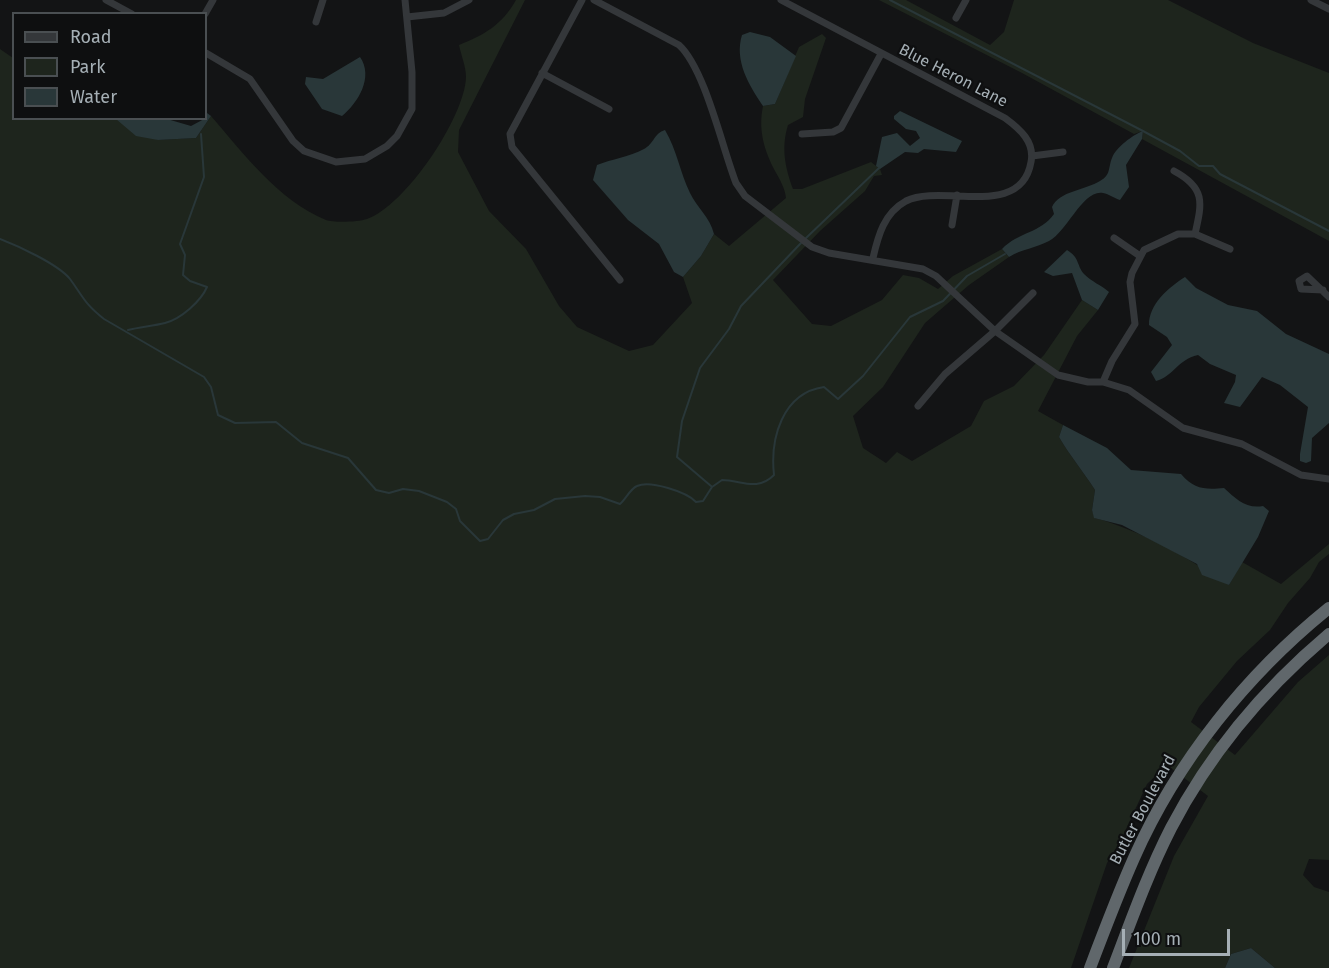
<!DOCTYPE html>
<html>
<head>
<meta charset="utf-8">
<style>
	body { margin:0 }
	#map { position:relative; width:1329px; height:968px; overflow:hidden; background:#131415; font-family:"Fira Sans",sans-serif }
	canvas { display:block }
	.legend { position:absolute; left:12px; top:12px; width:195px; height:108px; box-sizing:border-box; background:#0e0f10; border:2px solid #4a4f52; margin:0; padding:8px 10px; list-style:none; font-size:18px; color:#a5afb5 }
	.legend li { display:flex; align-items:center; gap:12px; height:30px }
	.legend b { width:30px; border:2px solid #4a4f52 }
	.scale { position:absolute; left:1122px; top:929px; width:108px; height:27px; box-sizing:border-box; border:3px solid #a5afb5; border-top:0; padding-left:8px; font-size:18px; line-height:21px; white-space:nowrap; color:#a5afb5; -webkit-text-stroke:4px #0e0f10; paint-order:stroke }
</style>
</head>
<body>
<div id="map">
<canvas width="1329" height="968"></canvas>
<ul class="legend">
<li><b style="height:8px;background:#34373a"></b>Road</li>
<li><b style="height:16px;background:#1e251d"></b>Park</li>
<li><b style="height:16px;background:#293739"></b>Water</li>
</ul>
<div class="scale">100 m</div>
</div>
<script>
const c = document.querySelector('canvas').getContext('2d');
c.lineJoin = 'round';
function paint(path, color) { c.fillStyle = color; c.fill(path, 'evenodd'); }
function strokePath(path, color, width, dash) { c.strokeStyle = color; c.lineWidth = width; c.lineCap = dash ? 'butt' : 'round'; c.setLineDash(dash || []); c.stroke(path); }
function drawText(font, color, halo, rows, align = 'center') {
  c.font = font + ' "Fira Sans",sans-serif'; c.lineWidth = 4.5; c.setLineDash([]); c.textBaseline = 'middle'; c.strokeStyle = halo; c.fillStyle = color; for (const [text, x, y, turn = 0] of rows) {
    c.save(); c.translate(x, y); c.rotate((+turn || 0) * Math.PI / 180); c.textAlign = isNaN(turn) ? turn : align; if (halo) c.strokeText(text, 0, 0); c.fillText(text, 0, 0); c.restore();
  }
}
paint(new Path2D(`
	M516 0H525L459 130 458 152 489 211 526 249 559 306 577 327 629 351 653 345 692 303 683 277 701 256 714 234 729 246 786 198C785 188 780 180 775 171 764 150 758 130 763 106L775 104 799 47 822 34 826 38 805 99 803 117 788 125C781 148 785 167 793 189H802L871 162 880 169 882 175 874 176 865 191 820 231 773 280 812 324 831 326 882 300 903 275 919 278 938 289 953 276 1002 249 1009 257 969 285 925 323 883 387 853 416 863 448 886 463 897 452 912 461 971 426 984 401 1014 386 1044 355 1082 300 1098 310 1077 336 1038 411 1063 425 1059 437C1070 456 1083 471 1095 490L1092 510 1095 518C1142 531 1188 558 1229 585L1242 562 1281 584 1329 544V554L1319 562 1310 578 1288 603 1270 630 1237 661 1199 707 1191 722 1235 755 1298 682 1329 655V860L1309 859 1303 875 1314 887 1329 892V968H1275L1251 948 1231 954 1225 968H1129L1174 856 1208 796 1167 765 1147 784 1119 844 1107 863 1071 968H0V49L13 58 14 118 116 119 158 140 196 138 211 116C243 153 279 201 326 220 334 223 358 222 367 219 405 206 465 117 466 77 466 67 461 55 459 45 484 35 502 25 516 0Z
	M879 0H906L990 45 1004 32 1014 0H1168L1253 43 1329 73V241L1142 139 1143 131 1134 134 1022 73Z`), '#1e251d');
paint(new Path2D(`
	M750 32 770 37 796 56 775 104 763 106C749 85 734 61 742 35Z
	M360 57C374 77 358 103 342 116L322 109 305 84 306 77 323 79Z
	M900 111 962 141 956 152 924 149 918 153 905 152 880 169 876 166 882 137 897 133 910 146 920 138 916 131 906 129 894 119V116Z
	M207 113 211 116 196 138 158 140 136 136 116 119H167L191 126 206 118Z
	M665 130C677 150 680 173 690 193 697 208 710 217 714 234L701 256 683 277 674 272 659 244 628 220 593 180 597 165C612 159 629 157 644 149 654 144 654 133 665 130Z
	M1143 131 1142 139 1126 165 1129 187 1120 200C1114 198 1109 194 1103 193 1083 189 1067 232 1049 241 1036 248 1022 249 1009 257L1002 249C1018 232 1041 233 1054 214L1052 207C1059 191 1086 190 1100 181 1111 175 1108 168 1112 158 1116 147 1133 135 1143 131Z
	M1067 250C1080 258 1076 264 1084 274 1092 282 1101 285 1109 292L1098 310 1082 300 1072 273 1053 276 1044 272Z
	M1185 277 1196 288 1228 305 1257 311 1286 334 1329 354V423L1312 438 1311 461 1306 463 1300 461V454L1308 407 1280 385 1262 377 1240 407 1224 403 1235 382 1236 375 1210 364 1198 355C1177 360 1174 376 1156 381L1151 372 1172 345 1167 337 1149 325C1149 304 1168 288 1185 277Z
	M1063 425 1107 448 1131 470 1181 474C1194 489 1205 490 1224 488 1236 499 1246 509 1263 506L1269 511 1258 537 1229 585 1202 575 1197 564 1122 525 1094 518 1092 510 1095 490C1083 471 1070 456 1059 437Z
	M1251 948 1275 968H1225L1231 954Z`), '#293739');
strokePath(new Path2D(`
	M890 0 1143 131 1180 151 1199 166H1213L1220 174 1329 231
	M0 239C18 246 58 264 70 279 84 298 84 303 104 319L204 377 211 387 218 415 235 423 276 422 302 443 348 458 376 490 389 493 403 489 419 491 447 502 456 509 460 521 480 541 488 539 503 520 514 514 534 510 555 499 585 496 600 497 620 504C626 499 630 489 637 486 650 480 687 492 696 502L703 501 712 487 722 480C741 480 757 492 774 475 770 439 782 393 824 387L838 399 863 376 910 317 943 301 967 276 1005 254
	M805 239 879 168
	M128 330C140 327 153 326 165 323 181 319 201 301 207 287L190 281 183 275 185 255 180 244 204 177 201 134
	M711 486 677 457 682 421 700 368 729 329 741 306 801 243`), '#293739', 2);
strokePath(new Path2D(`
	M106 0 132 14
	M582 0 510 134 512 147 620 280
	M594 0 679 45C705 69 722 147 736 183L745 196 812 247 829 253 923 269 936 276 995 331 1058 375 1088 382H1103L1129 390 1183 428 1242 444 1301 475 1329 479
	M781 0 1005 118C1020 129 1035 142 1031 162 1021 220 942 183 906 201 884 213 878 236 873 258
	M1311 0 1329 9
	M205 14 213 0
	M407 17 444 13 469 0
	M956 18 966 0
	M316 22 323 0
	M206 53 250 79 293 141 304 151 336 162 365 159 387 146 397 136 412 109V72L405 0
	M542 73 609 109
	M802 134 833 132 841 128 881 54
	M1032 156 1063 152
	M1174 171C1206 188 1202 203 1195 234
	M952 225 957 195
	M1114 238 1140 256
	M1323 290 1301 289 1299 281 1307 276 1329 297
	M1103 382 1112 361 1135 324 1130 282 1132 273 1144 250 1178 234H1195L1230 249
	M918 406 945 374 995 331 1033 293`), '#34373a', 7);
strokePath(new Path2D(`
	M1090 968C1104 931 1118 894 1134 858 1177 761 1247 674 1329 608
	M1113 968C1131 921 1148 873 1171 828 1210 753 1265 688 1329 634`), '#60676b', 12);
drawText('16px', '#a5afb5', '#0e0f10', [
	["Blue Heron Lane",953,76,27],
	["Butler Boulevard",1143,810,-62]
]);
</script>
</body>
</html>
